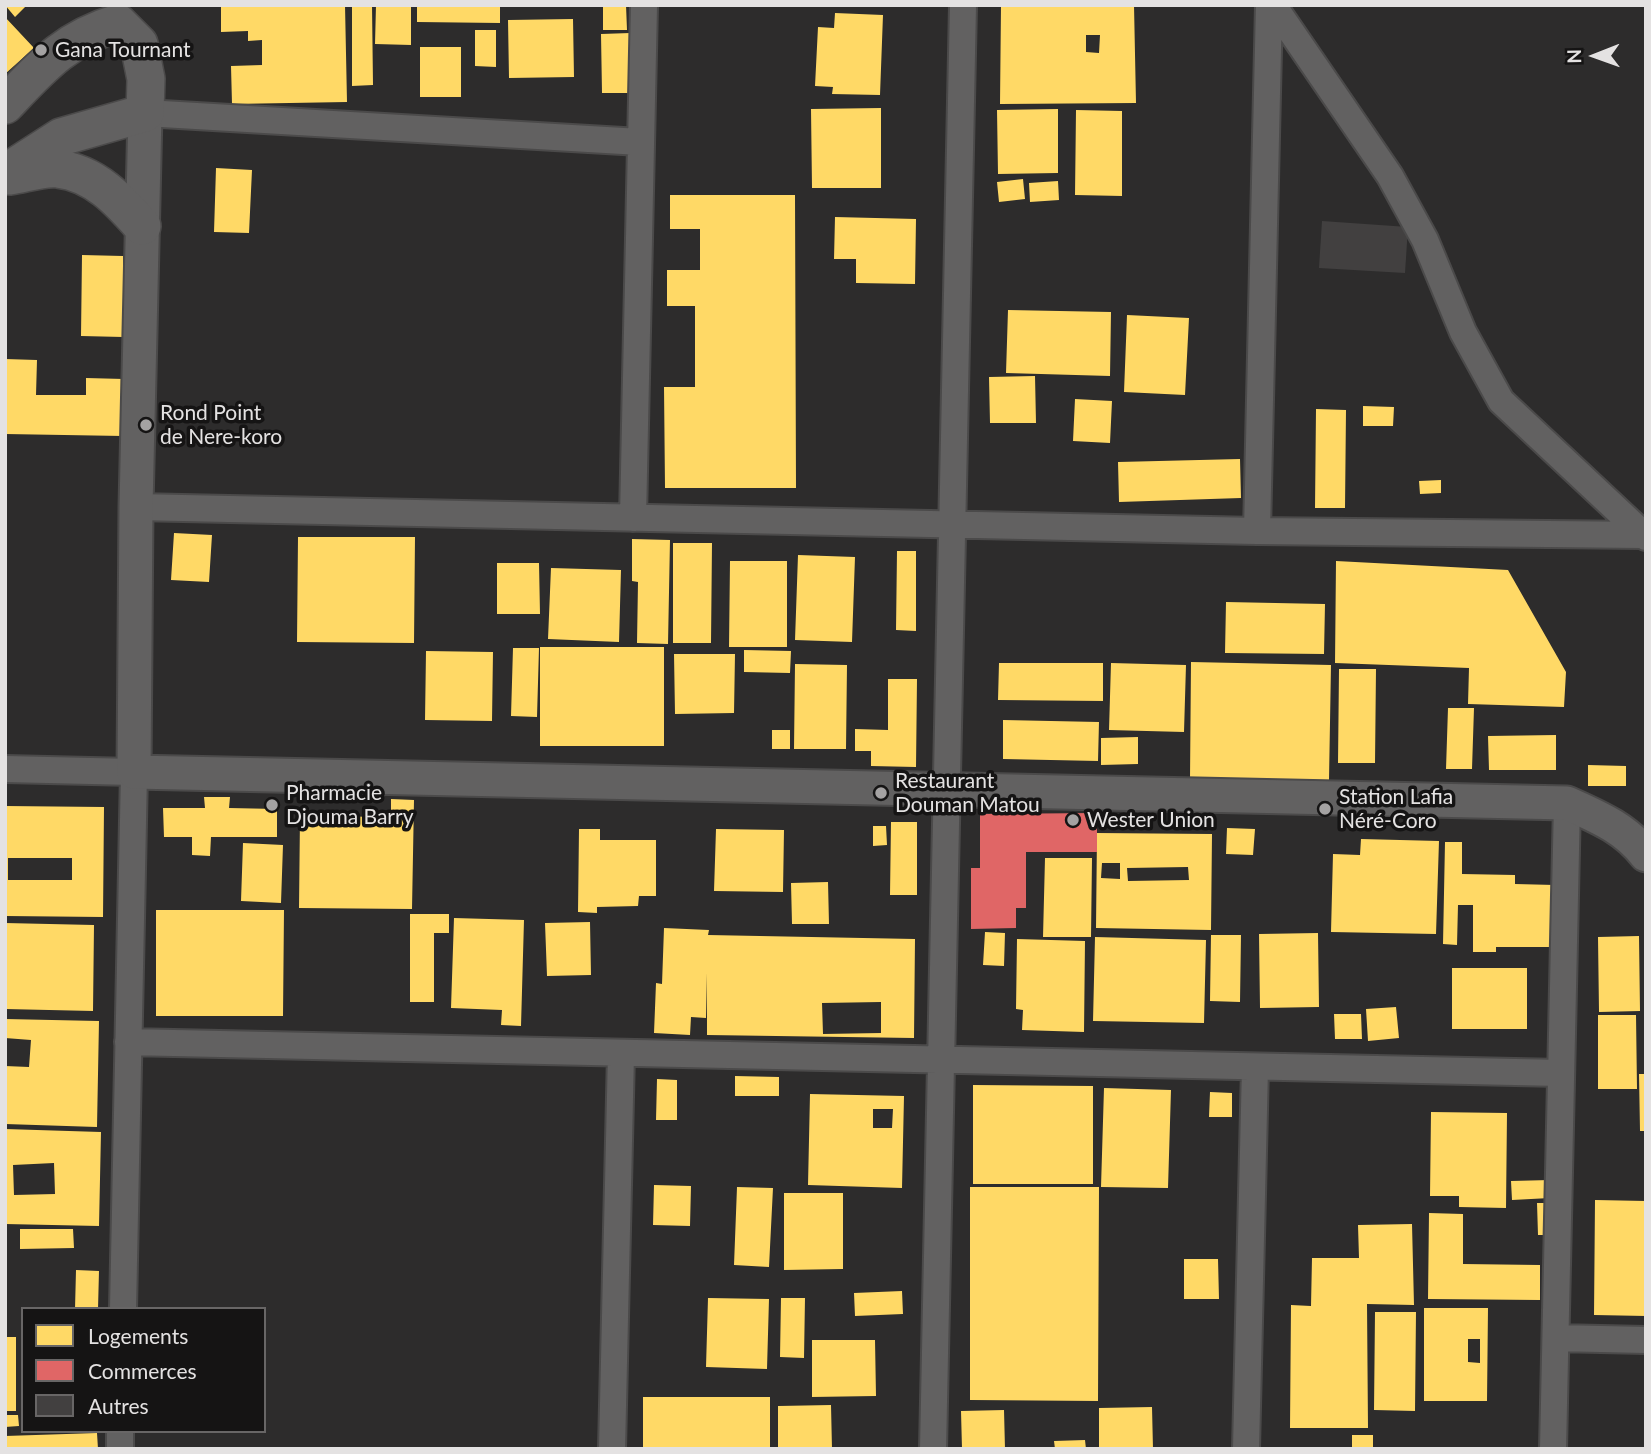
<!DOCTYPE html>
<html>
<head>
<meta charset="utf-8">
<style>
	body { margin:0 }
	#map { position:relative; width:1651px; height:1454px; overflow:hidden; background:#2d2c2c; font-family:Lato,sans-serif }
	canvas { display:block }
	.frame { position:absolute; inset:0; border:7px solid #e4e2e2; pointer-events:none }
	.legend { position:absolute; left:21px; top:1307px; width:245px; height:126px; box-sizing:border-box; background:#151414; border:2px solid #686666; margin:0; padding:9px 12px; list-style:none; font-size:21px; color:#e4e2e2 }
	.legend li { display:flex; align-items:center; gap:14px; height:35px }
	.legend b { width:35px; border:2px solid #686666 }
	.north { position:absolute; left:1560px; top:21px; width:70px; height:70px; -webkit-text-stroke:5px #151414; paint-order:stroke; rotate:269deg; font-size:19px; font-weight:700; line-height:28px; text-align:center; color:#e4e2e2 }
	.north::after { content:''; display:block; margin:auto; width:24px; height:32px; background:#e4e2e2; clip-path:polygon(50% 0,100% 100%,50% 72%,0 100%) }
</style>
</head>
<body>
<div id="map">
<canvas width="1651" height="1454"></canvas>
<div class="frame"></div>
<ul class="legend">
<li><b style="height:19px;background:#ffd966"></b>Logements</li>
<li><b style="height:19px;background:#e06666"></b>Commerces</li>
<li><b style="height:19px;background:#424040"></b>Autres</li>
</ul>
<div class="north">N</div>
</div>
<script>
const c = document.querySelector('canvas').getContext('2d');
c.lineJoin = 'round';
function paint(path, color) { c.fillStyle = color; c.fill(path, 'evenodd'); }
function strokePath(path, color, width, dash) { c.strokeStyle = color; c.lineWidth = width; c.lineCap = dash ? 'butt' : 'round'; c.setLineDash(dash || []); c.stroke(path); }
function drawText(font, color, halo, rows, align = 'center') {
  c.font = font + ' Lato,sans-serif'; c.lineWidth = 7; c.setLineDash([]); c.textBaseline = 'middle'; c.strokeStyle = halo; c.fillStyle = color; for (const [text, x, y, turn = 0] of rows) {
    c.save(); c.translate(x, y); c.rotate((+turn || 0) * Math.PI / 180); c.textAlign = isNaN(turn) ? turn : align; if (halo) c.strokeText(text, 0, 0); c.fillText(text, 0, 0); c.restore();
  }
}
paint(new Path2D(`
	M5 5H27L15 17Z
	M221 5H345L347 102 232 104 231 66 262 65V40L248 41V31L221 32Z
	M352 5H372L373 85 352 86Z
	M376 5H411V45L375 44Z
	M417 5H500V23L417 22Z
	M603 5H626L627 30H603Z
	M1001 5H1134L1136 103 1000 104ZM1086 35H1100L1099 53 1086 52Z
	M835 13 883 15 880 95 832 94 833 87 815 86 818 27 834 28Z
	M5 17 34 48 5 74Z
	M573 19 574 77 509 78 508 20Z
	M475 30H496V67L475 66Z
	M630 33 631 93H602L601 34Z
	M420 47H461V97H420Z
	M881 108V188H812L811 109Z
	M1058 109V173L998 174 997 110Z
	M1076 110 1122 111V196L1075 195Z
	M216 168 252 170 249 233 214 232Z
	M1023 179 1025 199 999 202 997 182Z
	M1058 181 1059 200 1030 202 1029 183Z
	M670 195H795L796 488H665L664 387H695V306H667V270H700V229H670Z
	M835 217 916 219 915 284 856 283V259H834Z
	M82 255 123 256V337L81 336Z
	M1008 310 1111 312 1110 376 1006 373Z
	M1127 315 1189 318 1185 395 1124 392Z
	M5 359 37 360 36 395H86V378L124 379 123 436 5 434Z
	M1035 376 1036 423H990L989 377Z
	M1075 399 1112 401 1110 443 1073 441Z
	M1363 406 1394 407 1393 426H1363Z
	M1316 409 1346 410 1345 508H1315Z
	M1240 459 1241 498 1119 502 1118 462Z
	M1441 480V493L1420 494 1419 481Z
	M174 533 212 535 209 582 171 580Z
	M298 537H415L414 643 297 642Z
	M632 539 670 540 668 644 637 643 638 582 632 581Z
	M673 543H712L711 643H673Z
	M897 551H916V631L896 630Z
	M798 555 855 557 852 642 795 640Z
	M730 561H787V647H729Z
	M1336 561 1508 570 1566 672 1564 707 1468 704 1469 668 1335 663Z
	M497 563H539L540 614H497Z
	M551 568 621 570 619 642 548 639Z
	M1226 602 1325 604 1324 654 1225 653Z
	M540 647H664V746H540Z
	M513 648H539L537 717 511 716Z
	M744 650 791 651 790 673 744 672Z
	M426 651 493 652 492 721 425 720Z
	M674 654H735L734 713 675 714Z
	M1191 662 1331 665 1329 780 1190 779Z
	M999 663H1103V701L998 700Z
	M1111 663 1186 665 1184 732 1109 730Z
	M795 664 847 665 846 749H794Z
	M1339 669H1376L1375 763H1338Z
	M888 679H917L916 767 871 766V751H855V729L888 730Z
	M1448 708H1474L1472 769H1446Z
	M1003 720 1099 722 1098 761 1003 759Z
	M772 730H790V749H772Z
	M1556 735V770H1489L1488 736Z
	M1138 737V764L1101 765V738Z
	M1588 765 1626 766V786H1588Z
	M204 797H230L229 808 277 809V837H211L210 856 192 855V837H164L163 808H205Z
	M391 799 414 800 412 909 299 908 300 816 391 817Z
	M5 806 104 807 103 917 5 916ZM8 858H72V880H8Z
	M891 822H917V895H890Z
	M873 826H886L887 845 873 846Z
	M1227 828 1255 829 1253 855 1226 854Z
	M579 829H600V840H656V896H639L638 906 597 907V913L578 912Z
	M716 829 784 830 783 892 714 891Z
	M1097 833 1212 834 1211 930 1096 928ZM1102 863H1120V879L1101 878ZM1188 867 1189 880 1128 881 1127 868Z
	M1361 839 1439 841 1436 934 1331 932 1333 854 1360 855Z
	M1445 842H1462V874L1515 875V884L1555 885 1554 947H1496V952H1473V905H1458L1457 945 1443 944Z
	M243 843 283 845 281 903 241 901Z
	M1045 858H1092L1091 937H1043Z
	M828 882 829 924H792L791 883Z
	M156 910H284L283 1016H156Z
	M410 914H449V933H434V1002H410Z
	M454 918 524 920 521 1026 501 1025 502 1010 451 1008Z
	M590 922 591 975 547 976 545 923Z
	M5 923 94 925 93 1011 5 1009Z
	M664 928 709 930 708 935 915 939 914 1038 707 1035V973L706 1018 691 1017 690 1035 654 1033 656 983 662 984ZM881 1002V1033L823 1034 822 1003Z
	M985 932 1005 933 1004 966 983 965Z
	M1318 933 1319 1007 1260 1008 1259 934Z
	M1211 935H1241L1240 1002 1210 1001Z
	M1639 936 1640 1011 1599 1012 1598 937Z
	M1095 937 1206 940 1204 1023 1093 1021Z
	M1017 939 1085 941 1084 1032 1022 1030 1023 1010 1016 1009Z
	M1452 968H1527V1029H1452Z
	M1396 1007 1399 1038 1368 1041 1366 1009Z
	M1334 1014H1361L1362 1039H1335Z
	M1598 1015H1636L1637 1089H1598Z
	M5 1019 99 1021 97 1127 5 1124V1066L29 1067 31 1040 5 1038Z
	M1639 1074H1646V1131H1640Z
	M735 1076 779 1077V1096H735Z
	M657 1079 677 1080V1120H656Z
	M973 1085 1093 1086V1184H973Z
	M1104 1088 1171 1090 1168 1188 1101 1187Z
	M1210 1092 1232 1093V1117H1209Z
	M810 1094 904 1096 902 1188 808 1185ZM873 1109H893L892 1128H873Z
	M1431 1112 1507 1113 1506 1208 1459 1207V1196H1430Z
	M5 1129 101 1132 99 1226 5 1224ZM54 1163 55 1194 14 1195 13 1165Z
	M1550 1180V1198L1512 1200 1511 1181Z
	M654 1185 691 1186 690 1226 653 1225Z
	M737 1187 773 1188 769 1267 734 1265Z
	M970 1187H1099L1098 1401 970 1400Z
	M784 1193H843V1269L784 1270Z
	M1595 1200 1646 1201V1316L1594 1315Z
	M1537 1203H1549V1235H1538Z
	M1429 1213 1463 1214V1264L1540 1265V1300L1428 1299Z
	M1412 1224 1414 1305 1367 1304 1368 1428H1290L1291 1305 1311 1306 1312 1258H1359L1358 1225Z
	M20 1229H73L74 1248 20 1249Z
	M1184 1259H1218L1219 1299H1184Z
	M76 1270 99 1271 98 1309H75Z
	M902 1291 903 1314 855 1316 854 1293Z
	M708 1298 769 1299 767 1369 706 1367Z
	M781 1298H805L804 1358 780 1357Z
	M1424 1308H1488L1487 1401H1424ZM1468 1339H1480V1363L1468 1362Z
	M1375 1312H1416L1415 1411 1374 1410Z
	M5 1337H16V1411H5Z
	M812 1340H875L876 1396 812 1397Z
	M643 1397H770V1449H643Z
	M831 1405 832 1449H778V1406Z
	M1152 1407 1153 1449H1099V1408Z
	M1004 1410 1005 1449H962L961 1411Z
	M5 1415H18L19 1426 5 1427Z
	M97 1433 98 1449H5V1436Z
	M1352 1435H1373V1449H1352Z
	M1085 1440 1086 1449H1055L1054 1441Z`), '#ffd966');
paint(new Path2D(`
	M1097 813V852H1026V908H1016V928L971 929V868H980V814Z`), '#e06666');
paint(new Path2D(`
	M1322 221 1408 227 1405 273 1319 268Z`), '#424040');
const minor = new Path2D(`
	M1273 5 1390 176 1425 240 1463 332 1501 401 1646 537
	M145 113 640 142
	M136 507 1257 531 1644 535
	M633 518 644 5
	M1257 531 1269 5
	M5 769 134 772 123 1309
	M128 1042 1561 1073
	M1556 1338 1646 1340
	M120 1449V1431
	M612 1449 621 1053
	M933 1449 963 5
	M1246 1449 1255 1067
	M1553 1449 1567 803`);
const tertiary = new Path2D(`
	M145 113 136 507 134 772 1567 803C1598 817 1625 828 1646 855`);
const secondary = new Path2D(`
	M5 105C42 66 65 39 118 23L139 44 146 79 145 113 61 137 5 173
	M10 176C24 174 44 167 58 169 95 173 120 201 142 226`);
strokePath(minor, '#4b4a4a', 30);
strokePath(tertiary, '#4b4a4a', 37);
strokePath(secondary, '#4b4a4a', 40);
strokePath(minor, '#626161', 26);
strokePath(tertiary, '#626161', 33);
strokePath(secondary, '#626161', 37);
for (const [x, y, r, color] of [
	[41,50,7,"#a4a2a2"],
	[146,425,7,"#a4a2a2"],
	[881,793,7,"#a4a2a2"],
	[272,805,7,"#a4a2a2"],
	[1325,809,7,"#a4a2a2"],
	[1073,820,7,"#a4a2a2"]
]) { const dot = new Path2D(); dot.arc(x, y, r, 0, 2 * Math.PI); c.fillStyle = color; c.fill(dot); strokePath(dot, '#151414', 2.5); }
drawText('21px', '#e4e2e2', '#151414', [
	["Gana Tournant",55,50],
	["Rond Point",160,413],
	["de Nere-koro",160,437],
	["Restaurant",895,781],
	["Douman Matou",895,805],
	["Pharmacie",286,793],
	["Djouma Barry",286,817],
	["Station Lafia",1339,797],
	["Néré-Coro",1339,821],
	["Wester Union",1087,820]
], 'left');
</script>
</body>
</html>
